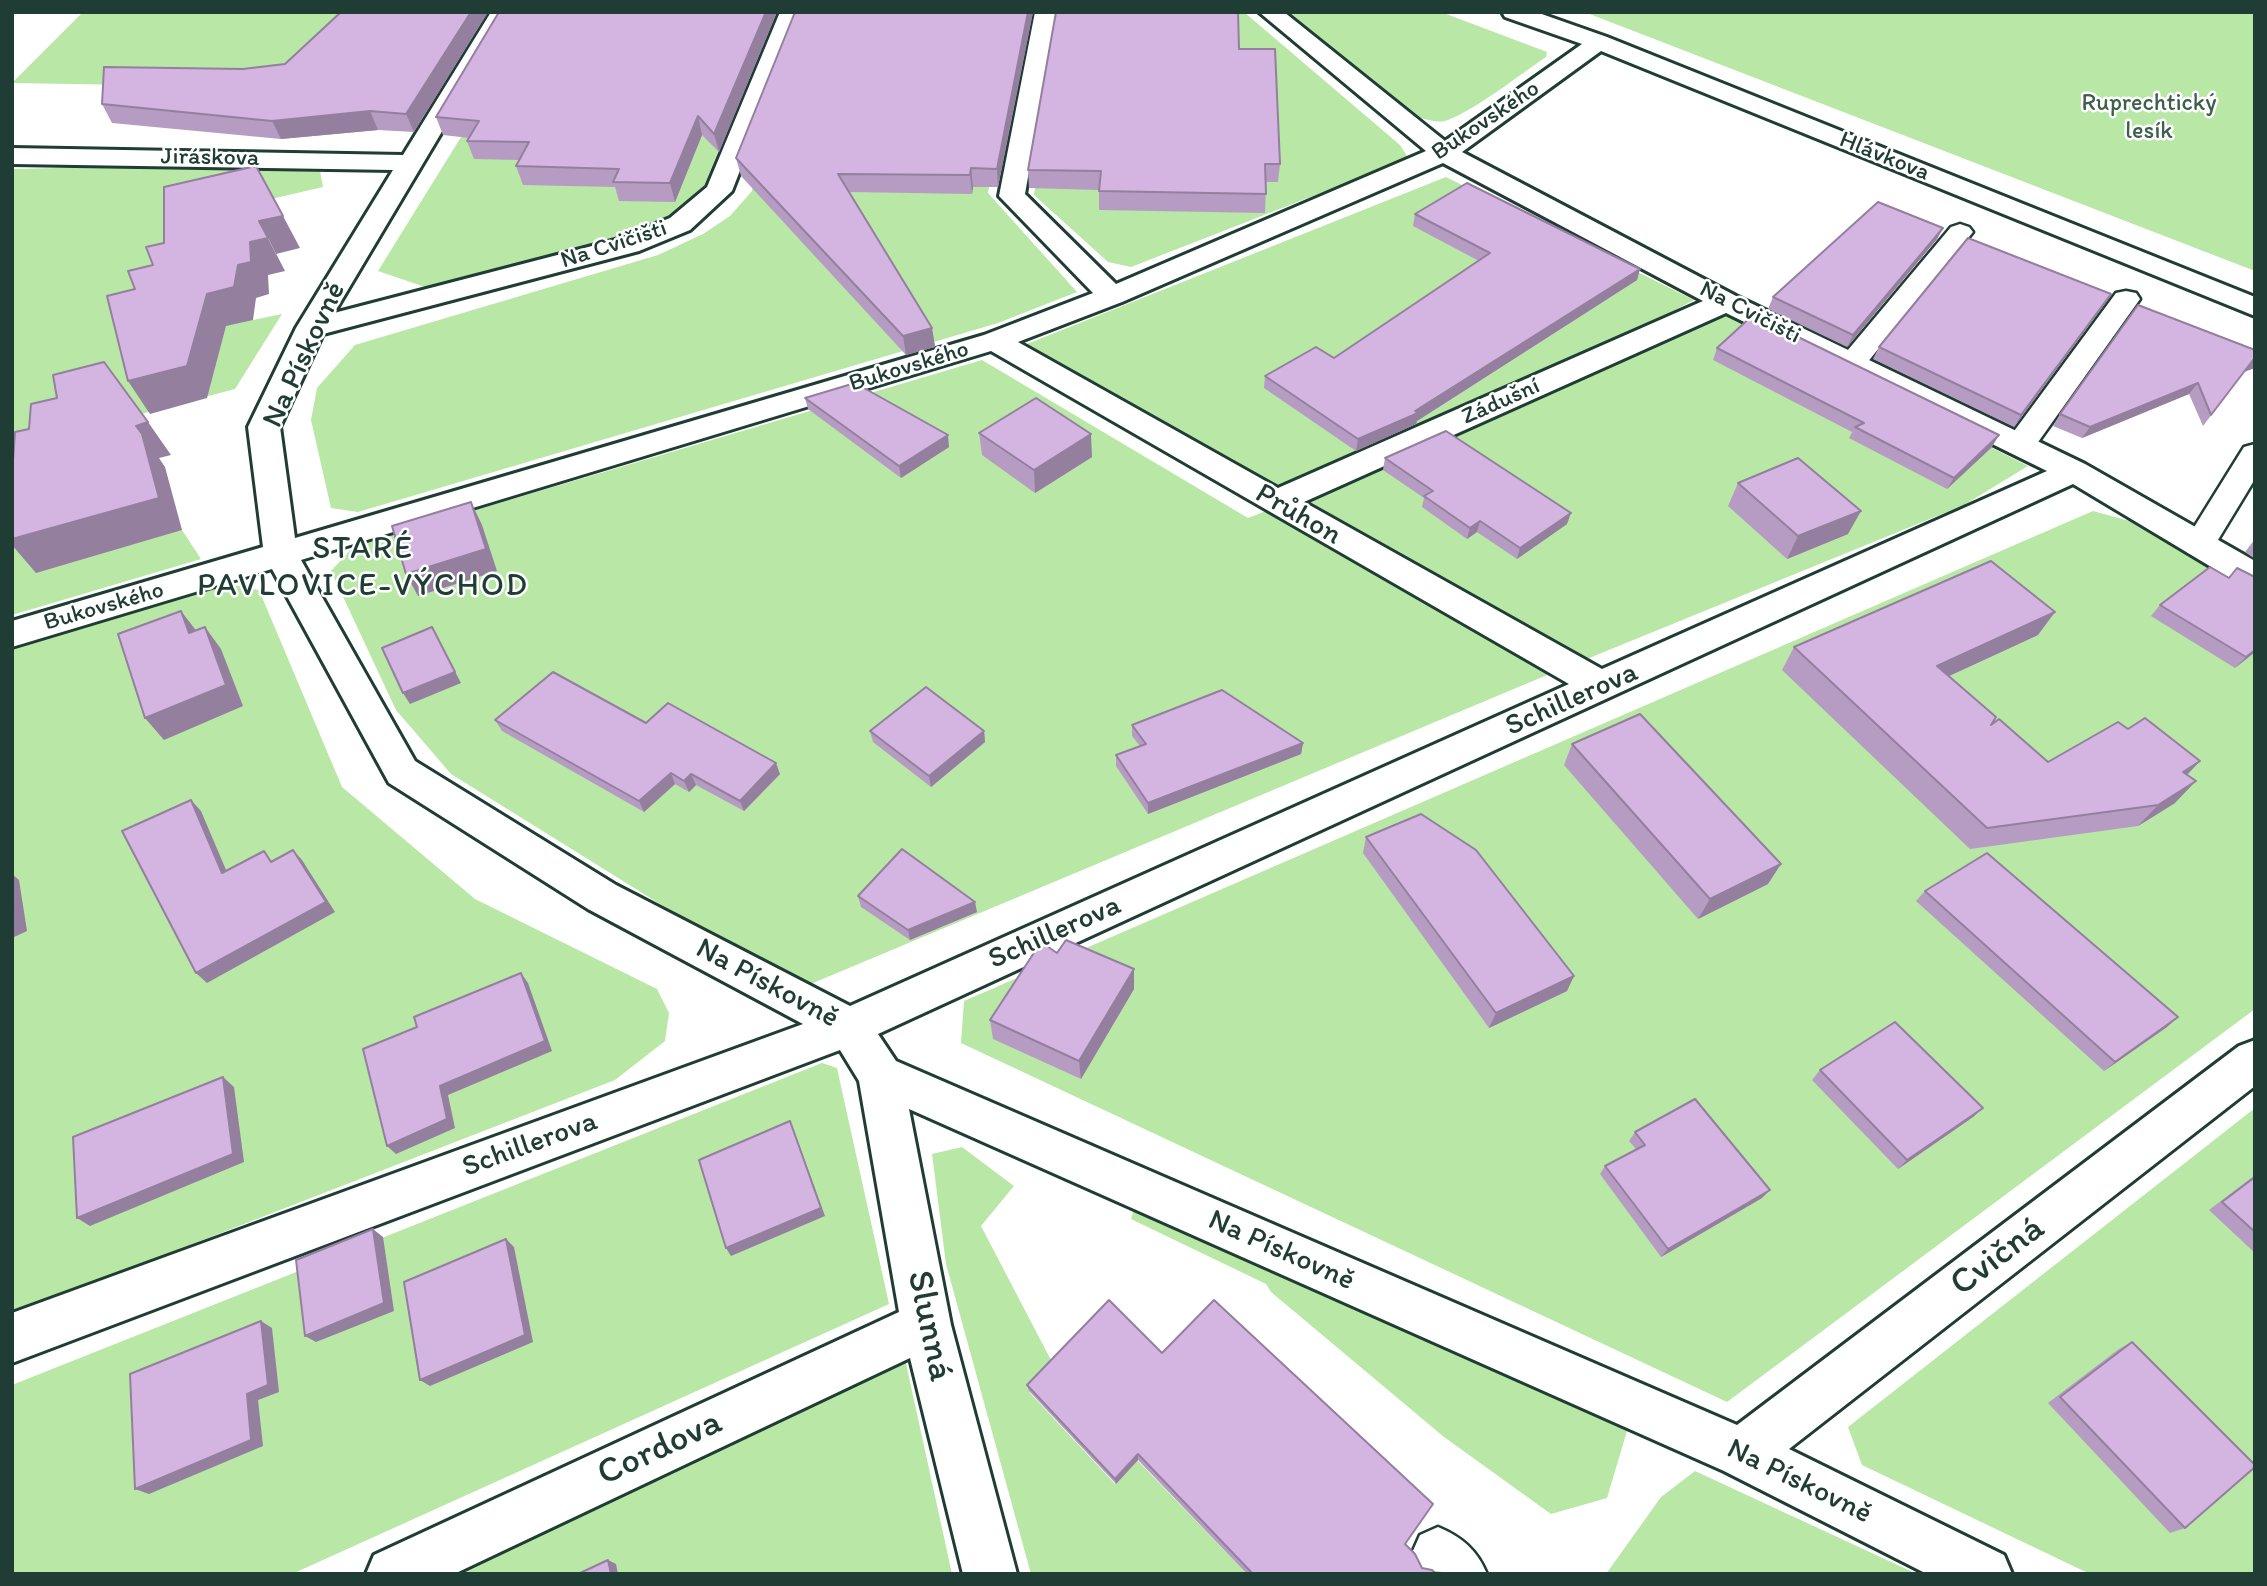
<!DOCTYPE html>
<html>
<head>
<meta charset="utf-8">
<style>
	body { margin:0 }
	#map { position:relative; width:2267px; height:1586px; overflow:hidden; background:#fff; font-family:Itim,sans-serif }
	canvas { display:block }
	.frame { position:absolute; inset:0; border:14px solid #1f3d34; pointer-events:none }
</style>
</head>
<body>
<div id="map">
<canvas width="2267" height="1586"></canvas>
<div class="frame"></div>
</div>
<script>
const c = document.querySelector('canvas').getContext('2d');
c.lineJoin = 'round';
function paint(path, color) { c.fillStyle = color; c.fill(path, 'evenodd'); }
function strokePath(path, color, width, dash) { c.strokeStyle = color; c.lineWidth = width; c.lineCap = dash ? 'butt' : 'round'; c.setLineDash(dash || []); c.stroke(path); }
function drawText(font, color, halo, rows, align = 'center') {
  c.font = font + ' Itim,sans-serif'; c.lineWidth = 5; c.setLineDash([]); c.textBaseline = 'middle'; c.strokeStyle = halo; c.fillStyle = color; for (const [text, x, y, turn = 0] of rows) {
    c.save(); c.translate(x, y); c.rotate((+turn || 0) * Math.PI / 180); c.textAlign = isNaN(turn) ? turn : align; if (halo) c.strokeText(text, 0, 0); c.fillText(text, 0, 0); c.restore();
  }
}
paint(new Path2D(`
	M83 12H373L431 90 12 83Z
	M774 12 696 206 666 222 434 290 378 271 466 129Z
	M1024 12 988 193 1077 292 998 323 358 512 331 508 311 420 317 388 355 345 658 255 703 234 730 216 752 191 754 173Z
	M1062 12H1244L1400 145 1407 156 1400 162 1131 267 1108 262 1034 195Z
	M1285 12H1441L1547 52 1546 57C1518 76 1478 108 1448 120 1438 124 1426 119 1416 117Z
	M1585 12H2255V271L1587 13Z
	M104 167 320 171 323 187 215 212 253 320 282 314 235 389 81 430 182 530 201 559 12 615V169Z
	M1446 177 1694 300 1622 338 1268 492 1022 346Z
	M1729 316 2028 466 1964 505 1577 663 1294 506 1700 322Z
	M982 360 1248 518 1269 510 1559 670 806 986 660 904 451 774 396 710 331 571 354 546Z
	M2093 511 2144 525 2255 588V1009L1727 1402 961 1043 964 1001Z
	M229 584 259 590 342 787 475 899 657 989 669 1013 665 1041 615 1080 12 1314V649Z
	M822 1063 837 1068 889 1304 292 1574H12V1385Z
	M2255 1108V1574H2090L1862 1465 1848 1427Z
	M962 1147 1014 1186 981 1226 1053 1364 1029 1392 1115 1484 1137 1460 1247 1574H1031L946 1264 932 1154Z
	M1136 1203 1627 1431 1607 1498 1551 1514 1444 1437 1271 1292 1266 1284 1131 1219Z
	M905 1359 952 1574H426Z
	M1695 1471 1917 1574H1606L1661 1497Z`), '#b8e7a6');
const lane = new Path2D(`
	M1960 224 1969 227 1973 232 1862 369 1852 372 1842 369 1838 363 1842 357 1951 227Z
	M2126 291 2136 293 2140 299 2031 452 2020 455 2009 452 2005 445 2009 438 2116 293Z
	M2255 444V479L2210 553 2199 556 2188 553 2183 545 2188 537 2244 447Z
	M1438 1527C1462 1537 1477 1550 1487 1574L1420 1571 1412 1553 1420 1535Z`);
const street = new Path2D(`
	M491 12H513L334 313 619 239 670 218 707 187 780 12H802L732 191 690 230 639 251 323 334 280 427 295 538 984 335 1093 293 999 196 1035 12H1057L1025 194 1116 284 1426 151 1259 12H1284L1445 141 1582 44 1505 17 1502 12H1536L1607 37 2255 297V316L1601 51 1462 152 1736 296 2085 464 2255 561V589L2243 586 2073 484 878 1034 896 1061 1737 1425 2239 1046 2255 1040V1086L1789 1449 2004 1555 2012 1574H1927L1724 1471 909 1109 951 1325 1017 1574H963L910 1358 454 1574H366L374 1555 899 1312 859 1081 840 1050 12 1363V1313L803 1024 588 909 389 783 272 569 12 647V621L263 547 248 427 296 328 393 170 12 164V148L403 155ZM1443 163 1703 301 1278 488 1018 342 1122 302ZM1726 313 2047 471 1602 669 1304 502ZM991 351 1569 684 850 1006 616 885 415 761 301 560Z`);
strokePath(lane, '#1f3d34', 5);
strokePath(street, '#1f3d34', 6);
paint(lane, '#fff');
paint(street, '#fff');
paint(new Path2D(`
	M341 12H488L414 132 378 130 281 139 112 123 102 104 243 69 285 64Z
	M499 12H777L719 152 702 135 675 202 619 201 615 187 523 185 516 166 519 160 474 159 467 141 469 138 443 135 436 117Z
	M1033 12 998 187H973L972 194 849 192 932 328 935 347 906 355 741 176 736 158Z
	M1239 49 1280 164 1278 182H1266L1265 213 1099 210V190L1029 188 1028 170Z
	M1415 214 1640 269 1637 280 1417 421 1416 424 1356 451 1264 388 1265 376 1334 358 1479 261 1413 226Z
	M1943 228 1937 239 1847 347 1768 309 1773 297Z
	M2104 305 2014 427 1873 359 1879 347Z
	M1717 348 1992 447 1947 489 1849 438 1852 432 1713 360Z
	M2244 372 2203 426 2189 394 2082 438 2053 426 2060 414Z
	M805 398 949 447 901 478 808 409Z
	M979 433 1092 457 1035 493 982 455Z
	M1385 458 1567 524 1517 559 1477 532 1467 539 1422 507 1424 498 1383 470Z
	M1738 483 1848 534 1787 559 1728 506Z
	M2255 539V559L2245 552Z
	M2237 568 2255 577V652L2235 668 2151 616 2160 605 2228 578Z
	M2038 635 1949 676 1991 725 2048 762 2128 729 2200 761 2187 775 2175 803 2138 826 1970 849 1782 670 1794 647Z
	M495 720 646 723 780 774 744 811 696 785 689 792 675 784 644 812 502 731Z
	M1132 725 1303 743 1301 754 1148 814 1116 766V755L1140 746 1132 736Z
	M870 731H984L985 742 931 787 873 742Z
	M1572 744 1768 884 1698 919 1564 765Z
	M1366 837 1567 991 1489 1028 1363 853Z
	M1925 891 2167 1027 2104 1071 1916 901Z
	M858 896 977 912 910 940 861 907Z
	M1057 953 1134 989 1081 1079 993 1039 990 1020Z
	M1820 1070 1983 1108 1973 1117 1898 1169 1812 1080Z
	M1635 1132 1762 1198 1661 1257 1600 1174 1605 1166 1636 1149 1629 1141Z
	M2255 1175V1253L2209 1210Z
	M2132 1342 2185 1528 2170 1533 2048 1403 2119 1349Z
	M1162 1353 1405 1544 1422 1568 1436 1574H1247L1138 1460 1116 1484 1029 1391 1027 1385Z`), '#b69cc2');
paint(new Path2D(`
	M471 12H488L414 132 406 114Z
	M766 12H777L719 152 714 134Z
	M1028 12H1033L998 187 997 169Z
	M370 111 378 130 281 139 272 121Z
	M698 116 702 135 675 202 670 183Z
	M971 168 973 187 972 194 970 175Z
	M283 216 300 248 276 254 259 221Z
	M1943 228 1937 239 1847 347 1853 335Z
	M268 238 285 271 268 275 269 294 256 298 253 320 226 326 207 398 150 414 128 381 207 294 238 265 250 242Z
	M1640 269 1637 280 1417 421 1416 424 1356 451 1358 439 1415 411Z
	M2111 294 2104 305 2014 427 2021 415Z
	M932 328 935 347 906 355 903 336Z
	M2255 359V368L2244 372 2203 426 2253 360Z
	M2198 383 2189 394 2082 438 2090 427Z
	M148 422 171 455 159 458 165 467 182 530 36 573 12 545V539L136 426Z
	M1091 434 1092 457 1035 493 1034 470Z
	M948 435 949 447 901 478 899 466Z
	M1999 435 1992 447 1947 489 1954 478Z
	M471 502 482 525 497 571 418 596 406 574Z
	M1861 511 1848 534 1787 559 1798 536Z
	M1571 513 1567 524 1517 559 1520 548Z
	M1480 521 1477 532 1467 539 1470 528Z
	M181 611 198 633H189Z
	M2055 612 2038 635 1923 688 1937 666Z
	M205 627 221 649 243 706 164 740 145 718Z
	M432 627 461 683 410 704 403 693Z
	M2255 650V652L2235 668 2246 657Z
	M984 731 985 742 931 787 929 776Z
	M1303 743 1301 754 1148 814V803Z
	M2200 761 2180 782 2183 772Z
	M776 763 780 774 744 811 740 801Z
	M671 773 675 784 644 812 639 801Z
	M691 774 696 785 689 792 684 781Z
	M2196 781 2175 803 2138 826 2158 805Z
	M191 800 201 811 232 884 222 873Z
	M293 850 302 860 335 912 207 983 196 973Z
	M1781 864 1768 884 1698 919 1710 899Z
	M12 874 19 880 27 931 12 938Z
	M975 902 977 912 910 940 908 930Z
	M1134 969V989L1081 1079 1079 1061Z
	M521 973 528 983 552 1051 448 1095 455 1128 396 1154 387 1146 440 1086Z
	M1574 976 1567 991 1489 1028 1496 1013Z
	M2178 1017 2167 1027 2104 1071 2115 1062Z
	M223 1077 234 1087 244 1162 90 1226 77 1218Z
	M1983 1108 1973 1117 1898 1169 1907 1160Z
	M790 1121 825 1216 731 1256 726 1248Z
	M1770 1190 1762 1198 1661 1257 1668 1249Z
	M373 1229 383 1237 394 1311 316 1342 305 1336Z
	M506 1239 514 1247 533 1342 430 1386 420 1380Z
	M261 1321 272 1328 279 1392 258 1400 263 1446 149 1494 135 1489 247 1394Z
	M1138 1454V1460L1116 1484 1115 1479Z
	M608 1560 616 1564 618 1574H611Z`), '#947f9e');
const building = new Path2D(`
	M341 12H471L406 114 370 111 272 121 102 104 104 67 243 69 285 64Z
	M499 12H766L714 134 698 116 670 183 613 182 619 169 516 166 529 142 467 141 479 121 436 117Z
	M795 12H1028L997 169 971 168 970 175 838 174 932 328 903 336 736 158Z
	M1056 12H1238L1239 49H1275L1280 164H1265L1266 194 1099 191 1101 171 1028 170Z
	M256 166 283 216 259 221 268 238 250 242 251 262 238 265 234 287 207 294 187 366 128 381 107 296 135 289 128 271 153 265 146 247 164 243V187Z
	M1467 183 1640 269 1415 411 1418 413 1358 439 1265 376 1316 347 1334 358 1490 253 1415 214Z
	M1878 202 1943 228 1853 335 1773 297Z
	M1968 238 2111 294 2021 415 1879 347Z
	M2138 305 2255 350V359L2253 360 2211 415 2198 383 2090 427 2060 414Z
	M1753 315 1999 435 1954 478 1855 427 1864 423 1717 348Z
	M104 362 148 422 136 426 142 434 159 498 12 539V475L15 432 29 429 31 404 57 398 53 375Z
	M855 383 948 435 899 466 805 398Z
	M1036 398 1091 434 1034 470 979 433Z
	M1446 431 1571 513 1520 548 1480 521 1470 528 1424 496 1433 491 1385 458Z
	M1798 458 1861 511 1798 536 1738 483Z
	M471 502 486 549 406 574 392 526Z
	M1991 561 2055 612 1937 666 1996 717 1991 725 1999 719 2048 762 2118 722 2128 729 2145 718 2200 761 2183 772 2196 781 2158 805 1987 828 1794 647Z
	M2210 567 2229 578 2237 568 2255 577V650L2246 657 2160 605Z
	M181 611 189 633 205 627 226 685 145 718 118 634Z
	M432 627 455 672 403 693 382 648Z
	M553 672 646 723 668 703 776 763 740 801 691 774 684 781 671 773 639 801 495 720Z
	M926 687 984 731 929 776 870 731Z
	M1222 690 1303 743 1148 803 1116 755 1146 744 1132 725Z
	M1640 714 1781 864 1710 899 1572 744Z
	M191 800 222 873 264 851 271 862 293 850 326 902 196 973 122 831Z
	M1421 814 1476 850 1574 976 1496 1013 1366 837Z
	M902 849 975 902 908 930 858 896Z
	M1987 853 2178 1017 2115 1062 1925 891Z
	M12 903 15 921 12 922Z
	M1066 940 1134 969 1079 1061 990 1020 1041 942 1057 953Z
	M521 973 545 1041 440 1086 447 1119 387 1146 363 1049 417 1027 414 1017Z
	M1895 1022 1983 1108 1907 1160 1820 1070Z
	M223 1077 233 1154 77 1218 73 1137Z
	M1695 1099 1770 1190 1668 1249 1605 1166 1645 1145 1635 1132Z
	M790 1121 821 1208 726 1248 699 1160Z
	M2255 1177V1232L2222 1202Z
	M373 1229 384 1303 305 1336 296 1260Z
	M506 1239 525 1335 420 1380 404 1282Z
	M1109 1300 1162 1353 1214 1300 1433 1504 1405 1544 1415 1554 1422 1568 1432 1570 1436 1574H1253L1138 1454 1115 1479 1027 1385Z
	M261 1321 268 1385 247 1394 251 1440 135 1489 130 1374Z
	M2132 1342 2255 1465V1467L2185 1528 2060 1397Z
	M608 1560 611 1574H578Z`);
paint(building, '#d4b5e2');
strokePath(building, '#947f9e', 2);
drawText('24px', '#3e5f4b', '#fff', [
	["Ruprechtický",2149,104],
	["lesík",2149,132]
]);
drawText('24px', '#1f3d34', '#fff', [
	["Bukovského",1486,121,-34],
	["Hlávkova",1884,157,22],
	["Jiráskova",210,158,1],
	["Na Cvičišti",614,245,-18],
	["Na Cvičišti",1750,313,27],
	["Bukovského",909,367,-17],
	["Zádušní",1501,402,-24],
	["Bukovského",104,607,-16]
]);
drawText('30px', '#1f3d34', '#fff', [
	["Na Pískovně",305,355,-65],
	["Průhon",1298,515,30],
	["Schillerova",1572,700,-24],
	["Schillerova",1055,933,-24],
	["Na Pískovně",767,984,28],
	["Schillerova",530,1145,-20],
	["Na Pískovně",1281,1251,24],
	["Na Pískovně",1799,1482,26]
]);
c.letterSpacing = '2px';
drawText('32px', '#1f3d34', '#fff', [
	["STARÉ",363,550],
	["PAVLOVICE-VÝCHOD",363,587]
]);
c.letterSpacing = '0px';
drawText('37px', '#1f3d34', '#fff', [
	["Cvičná",1998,1257,-37],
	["Slunná",929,1326,78],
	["Cordova",660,1449,-25]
]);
</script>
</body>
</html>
